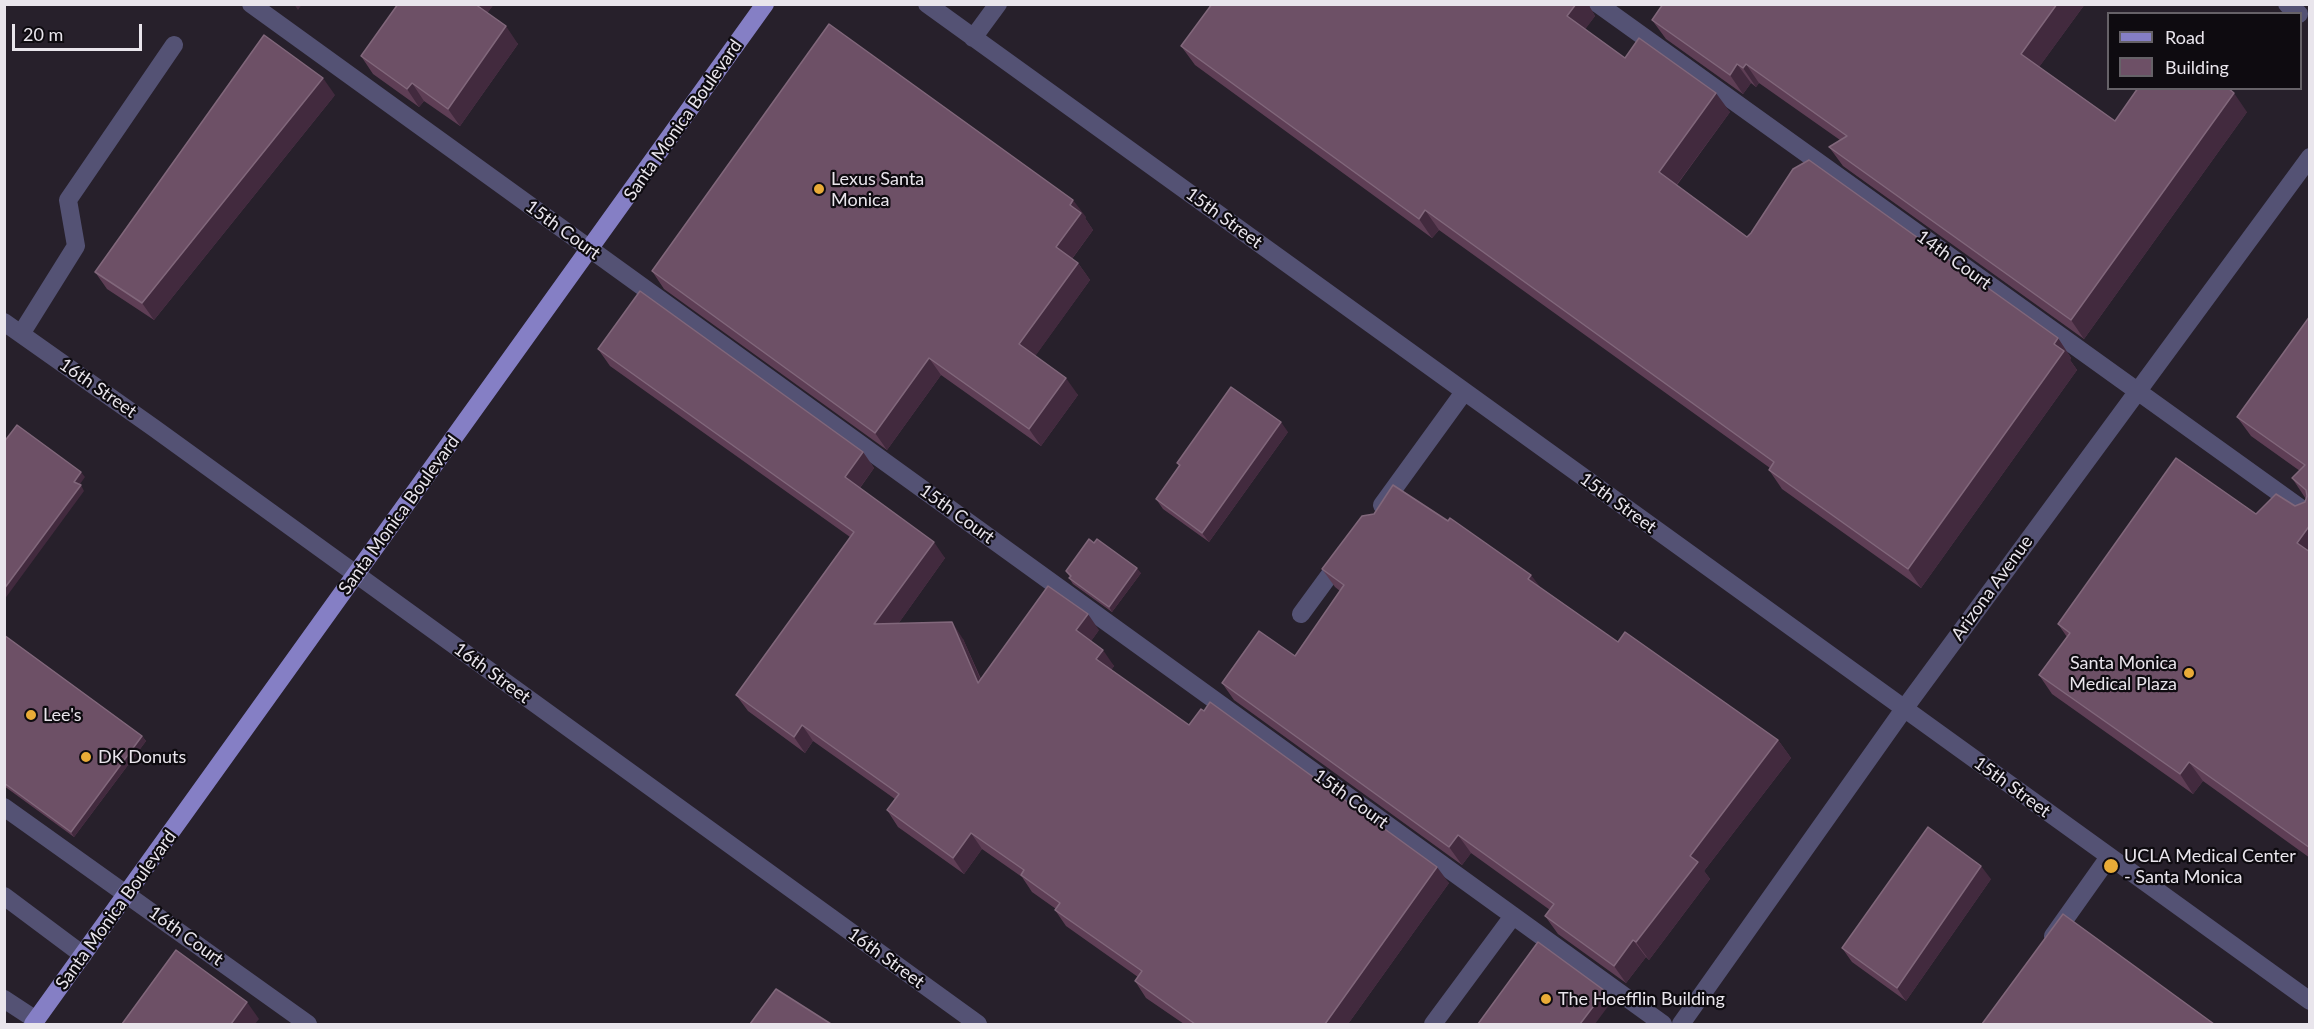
<!DOCTYPE html>
<html>
<head>
<meta charset="utf-8">
<style>
	body { margin:0 }
	#map { position:relative; width:2314px; height:1029px; overflow:hidden; background:#27202b; font-family:Lato,sans-serif }
	canvas { display:block }
	.frame { position:absolute; inset:0; border:6px solid #e9e5ec; pointer-events:none }
	.legend { position:absolute; left:2107px; top:12px; width:195px; height:78px; box-sizing:border-box; background:#0e0b10; border:2px solid #666268; margin:0; padding:8px 10px; list-style:none; font-size:18px; color:#e9e5ec }
	.legend li { display:flex; align-items:center; gap:12px; height:30px }
	.legend b { width:30px; border:2px solid #666268 }
	.scale { position:absolute; left:12px; top:24px; width:130px; height:27px; box-sizing:border-box; border:3px solid #e9e5ec; border-top:0; padding-left:8px; font-size:18px; line-height:21px; white-space:nowrap; color:#e9e5ec; -webkit-text-stroke:4px #0e0b10; paint-order:stroke }
</style>
</head>
<body>
<div id="map">
<canvas width="2314" height="1029"></canvas>
<div class="frame"></div>
<ul class="legend">
<li><b style="height:8px;background:#857fc5"></b>Road</li>
<li><b style="height:16px;background:#6d5066"></b>Building</li>
</ul>
<div class="scale">20 m</div>
</div>
<script>
const c = document.querySelector('canvas').getContext('2d');
c.lineJoin = 'round';
function strokePath(path, color, width, dash) { c.strokeStyle = color; c.lineWidth = width; c.lineCap = dash ? 'butt' : 'round'; c.setLineDash(dash || []); c.stroke(path); }
function paint(path, color) { c.fillStyle = color; c.fill(path, 'evenodd'); }
function drawText(font, color, halo, rows, align = 'center') {
  c.font = font + ' Lato,sans-serif'; c.lineWidth = 4.5; c.setLineDash([]); c.textBaseline = 'middle'; c.strokeStyle = halo; c.fillStyle = color; for (const [text, x, y, turn = 0] of rows) {
    c.save(); c.translate(x, y); c.rotate((+turn || 0) * Math.PI / 180); c.textAlign = isNaN(turn) ? turn : align; if (halo) c.strokeText(text, 0, 0); c.fillText(text, 0, 0); c.restore();
  }
}
strokePath(new Path2D(`
	M251 4 1663 1024
	M927 4 2310 1001
	M1598 4 2310 515
	M2287 4 2299 14
	M973 38 998 4
	M4 322 154 428 978 1024
	M21 334 76 246 68 200 174 45
	M1382 505 1464 392
	M1301 614 1342 558
	M4 807 308 1024
	M4 896 83 955
	M2053 936 2109 857
	M4 999 36 1020
	M1433 1024 1513 916
	M1681 1024 1904 709 2310 157`), '#545274', 18);
strokePath(new Path2D(`
	M33 1024 765 4`), '#857fc5', 18);
paint(new Path2D(`
	M398 4H494L487 13 518 44 460 126 424 101 419 107 373 74 361 56Z
	M1212 4H1588L1595 16 1585 29 1625 58 1730 112 1677 185 1747 237 2058 338 2071 358 2070 360 2077 370 1921 588 1782 489 1769 470 1770 468 1439 230 1432 238 1195 65 1181 46Z
	M1663 4H2085L2039 67 2115 121 2247 112 2084 339 1843 166 1829 147 1840 140 1759 83 1756 87 1751 83 1743 94 1666 39 1652 20Z
	M335 95 154 320 107 289 95 272Z
	M1086 217 1085 218 1093 230 1072 259 1078 263 1090 280 1035 356 1078 395 1041 446 941 375 887 450 664 289 652 271Z
	M2310 316V858L2203 781 2193 794 2052 694 2039 675 2067 637 2058 624 2256 514 2295 506 2305 502 2306 499 2292 478 2300 471 2251 436 2237 417Z
	M598 349 863 452 874 468 860 488 945 558 898 624 963 639 981 679 1099 630 1091 641 1114 666 1111 670 1189 725 1449 883 1348 1024H1184L1146 998 1135 981 1138 977 1066 926 1055 910 1056 909 1032 892 1022 877 982 849 964 874 898 827 887 810 895 799 813 741 805 753 748 711 736 695 850 537 610 366Z
	M1288 432 1209 542 1163 509 1156 499 1179 466 1177 463Z
	M1322 569 1541 588 1618 642 1778 740 1791 758 1704 871 1710 879 1649 960 1646 957 1626 983 1558 934 1545 916 1550 910 1471 853 1462 865 1234 700 1222 683 1295 656 1340 591 1335 587Z
	M1066 571 1141 573 1112 612 1073 584 1069 578 1070 577Z
	M4 635 142 736 146 741 74 837 4 786Z
	M1991 879 1906 1001 1852 962 1842 948Z`), '#5e3e55');
paint(new Path2D(`
	M294 4H302L298 10Z
	M473 4H494L483 19Z
	M1576 4H1588L1595 16 1581 35 1567 16Z
	M2057 4H2085L2034 74 2021 54Z
	M506 26 518 44 460 126 448 109Z
	M1737 64 1751 83 1743 94 1730 75Z
	M1746 64 1759 83 1756 87 1743 68Z
	M323 78 335 95 154 320 142 303Z
	M412 83 424 101 419 107 407 89Z
	M1716 93 1730 112 1672 191 1659 172Z
	M2234 93 2247 112 2084 339 2071 320Z
	M1073 200 1086 217 1085 218 1093 230 1068 264 1056 247 1070 205Z
	M1425 210 1439 230 1432 238 1419 219Z
	M1078 263 1090 280 1031 362 1019 344Z
	M2058 338 2071 358 2070 360 2077 370 1921 588 1908 569Z
	M929 358 941 375 887 450 875 433Z
	M1066 378 1078 395 1041 446 1029 429Z
	M1281 422 1288 432 1209 542 1202 533Z
	M863 452 874 468 856 493 845 477Z
	M81 472 85 477 78 487 74 482Z
	M81 485 84 491 4 600V589Z
	M2310 525V561L2297 543Z
	M934 542 945 558 886 641 874 624Z
	M1137 568 1141 573 1112 612 1109 607Z
	M1531 575 1544 592 1528 579Z
	M1088 614 1099 630 1087 647 1076 630Z
	M952 622 963 639 989 699 978 683Z
	M1103 650 1114 666 1108 675 1096 659Z
	M802 725 813 741 805 753 794 737Z
	M142 736 146 741 74 837 71 832Z
	M1778 740 1791 758 1704 871 1710 879 1649 960 1636 942 1690 856Z
	M2189 762 2203 781 2193 794 2180 774Z
	M971 833 982 849 964 874 953 858Z
	M1458 835 1471 853 1462 865 1449 847Z
	M1981 866 1991 879 1906 1001 1897 988Z
	M1437 867 1449 883 1348 1024H1325Z
	M1633 940 1646 957 1626 983 1614 966Z
	M1605 991 1612 1001 1595 1024H1580Z
	M247 1002 259 1019 255 1024H231Z`), '#422a3e');
const building = new Path2D(`
	M398 4H475L506 26 448 109 412 83 407 89 361 56Z
	M1212 4H1576L1567 16 1625 58 1639 38 1716 93 1659 172 1747 237 1751 233 1793 169 1809 160 2058 338 2054 344 2064 351 1908 569 1769 470 1774 462 1425 210 1419 219 1181 46Z
	M1663 4H2057L2021 54 2115 121 2138 88H2228L2234 93 2071 320 1829 147 1847 136 1746 64 1743 68 1737 64 1730 75 1652 20Z
	M829 24 1073 200 1070 205 1081 213 1056 247 1078 263 1019 344 1066 378 1029 429 929 358 875 433 652 271Z
	M264 35 323 78 142 303 95 272Z
	M640 291 863 452 845 477 934 542 874 624 952 622 978 683 1048 586 1088 614 1076 630 1103 650 1096 659 1189 725 1201 709 1204 711 1210 702 1437 867 1325 1024H1195L1135 981 1142 971 1055 910 1060 903 1021 875 1024 870 971 833 953 858 887 810 899 794 802 725 794 737 736 695 854 532 598 349Z
	M2310 316V525L2297 543 2310 552V848L2189 762 2180 774 2039 675 2070 633 2058 624 2176 458 2256 514 2276 494 2295 506 2305 502 2307 496 2306 490 2292 478 2305 465 2237 417Z
	M1231 387 1281 422 1202 533 1156 499 1180 465 1177 463Z
	M17 425 81 472 74 482 81 485 4 589V442Z
	M1393 485 1448 521 1450 518 1531 575 1528 579 1618 642 1625 632 1778 740 1690 856 1698 862 1636 942 1633 940 1614 966 1545 916 1554 904 1458 835 1449 847 1222 683 1259 631 1295 656 1344 585 1322 569 1362 516 1374 514Z
	M1089 539 1094 543 1097 539 1137 568 1109 607 1069 578 1071 576 1066 571Z
	M4 635 142 736 71 832 4 783Z
	M1928 827 1981 866 1897 988 1842 948Z
	M2063 914 2214 1024H1982Z
	M1538 942 1605 991 1580 1024H1478Z
	M176 950 247 1002 231 1024H122Z
	M776 989 831 1024H750Z`);
paint(building, '#6d5066');
strokePath(building, '#81677b', 1.5);
for (const [x, y, r, color] of [
	[819,189,6,"#e9ab37"],
	[2189,673,6,"#e9ab37"],
	[31,715,6,"#e9ab37"],
	[86,757,6,"#e9ab37"],
	[2111,866,8,"#e9ab37"],
	[1546,999,6,"#e9ab37"]
]) { const dot = new Path2D(); dot.arc(x, y, r, 0, 2 * Math.PI); c.fillStyle = color; c.fill(dot); strokePath(dot, '#0e0b10', 2); }
drawText('18px', '#e9e5ec', '#0e0b10', [
	["Santa Monica Boulevard",683,120,-55],
	["15th Street",1224,218,36],
	["15th Court",563,230,36],
	["14th Court",1954,260,36],
	["16th Street",98,388,35],
	["15th Street",1618,503,36],
	["15th Court",957,514,36],
	["Santa Monica Boulevard",399,515,-54],
	["Arizona Avenue",1992,588,-54],
	["16th Street",492,673,36],
	["15th Street",2012,787,36],
	["15th Court",1351,799,36],
	["Santa Monica Boulevard",116,910,-54],
	["16th Court",186,936,36],
	["16th Street",886,958,36]
]);
drawText('18px', '#e9e5ec', '#0e0b10', [
	["Lexus Santa",831,179],
	["Monica",831,200],
	["Santa Monica",2177,663,"right"],
	["Medical Plaza",2177,684,"right"],
	["Lee's",43,715],
	["DK Donuts",98,757],
	["UCLA Medical Center",2124,856],
	["- Santa Monica",2124,877],
	["The Hoefflin Building",1558,999]
], 'left');
</script>
</body>
</html>
